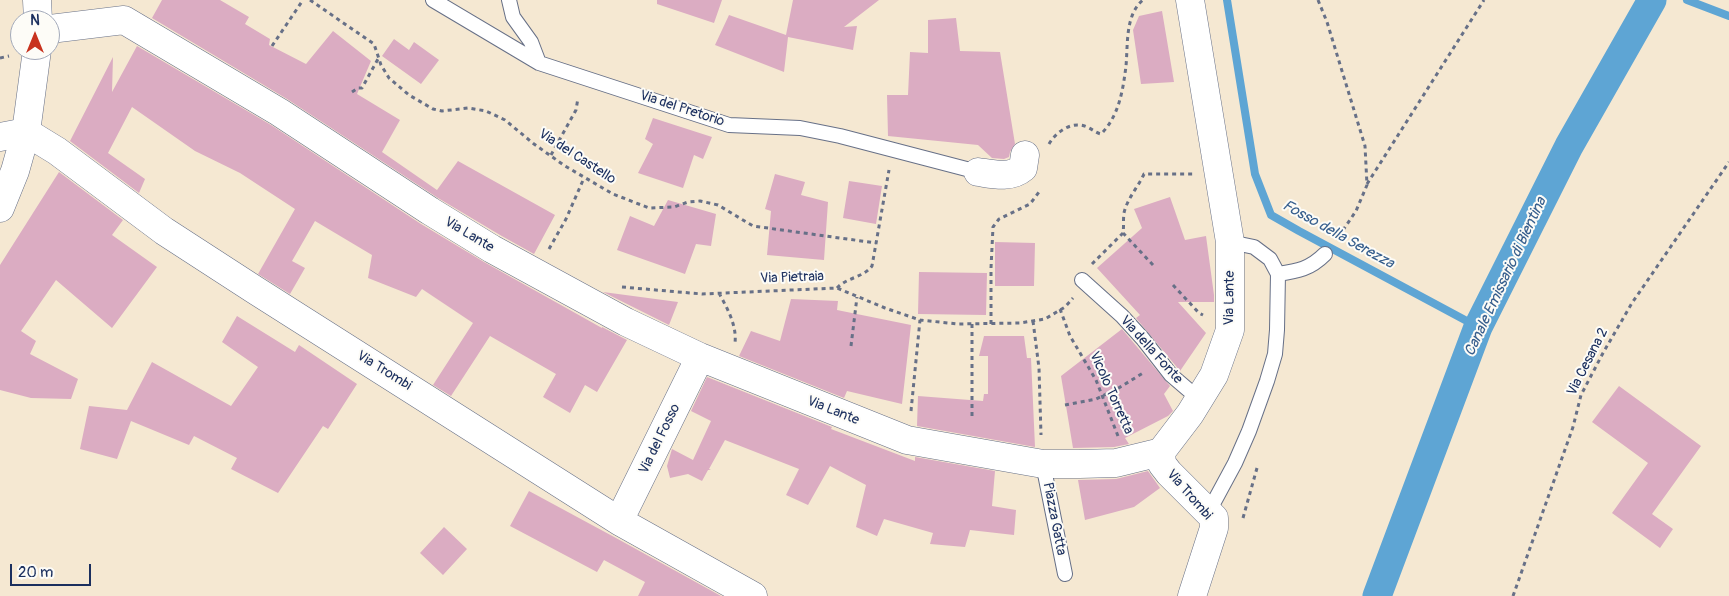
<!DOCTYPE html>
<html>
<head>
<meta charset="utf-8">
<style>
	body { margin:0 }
	#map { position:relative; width:1729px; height:596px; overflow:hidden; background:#f5e8d2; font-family:Pangolin,sans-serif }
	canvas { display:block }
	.north { position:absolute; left:10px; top:10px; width:50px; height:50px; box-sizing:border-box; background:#fdfcf7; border:1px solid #a3aaba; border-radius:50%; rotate:0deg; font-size:14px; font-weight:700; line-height:20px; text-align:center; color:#1b2f5e }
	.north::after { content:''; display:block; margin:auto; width:18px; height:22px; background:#c8321e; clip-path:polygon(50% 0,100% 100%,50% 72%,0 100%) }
	.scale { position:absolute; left:10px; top:564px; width:81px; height:22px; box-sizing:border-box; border:2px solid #1b2f5e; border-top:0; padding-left:6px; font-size:15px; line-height:18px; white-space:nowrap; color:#1b2f5e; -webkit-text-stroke:4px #fdfcf7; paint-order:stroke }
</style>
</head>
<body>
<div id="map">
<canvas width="1729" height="596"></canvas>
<div class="north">N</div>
<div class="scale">20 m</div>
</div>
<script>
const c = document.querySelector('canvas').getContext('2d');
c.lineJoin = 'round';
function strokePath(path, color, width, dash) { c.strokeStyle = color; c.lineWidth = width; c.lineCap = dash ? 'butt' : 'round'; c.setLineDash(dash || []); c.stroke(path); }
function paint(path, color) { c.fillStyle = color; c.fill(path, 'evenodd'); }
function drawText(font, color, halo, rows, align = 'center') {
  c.font = font + ' Pangolin,sans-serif'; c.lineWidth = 4; c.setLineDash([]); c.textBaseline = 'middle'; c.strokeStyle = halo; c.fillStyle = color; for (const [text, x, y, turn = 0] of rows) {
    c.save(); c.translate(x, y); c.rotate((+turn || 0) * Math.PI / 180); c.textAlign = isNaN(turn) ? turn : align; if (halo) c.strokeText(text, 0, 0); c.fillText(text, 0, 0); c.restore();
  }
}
strokePath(new Path2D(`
	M1227 0 1255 174 1271 215 1299 231 1478 327
	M1687 0 1729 16`), '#5ea5d4', 8);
strokePath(new Path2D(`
	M1377 596 1478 327 1569 146 1652 0`), '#5ea5d4', 29);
paint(new Path2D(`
	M162 0H220L249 17 245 24 270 39 269 45 306 64 333 31 371 61 357 94 400 120 382 152 437 190 458 161 555 215 534 254 500 235 438 198 287 99 152 18Z
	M657 0H722L714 23 657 4Z
	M793 0H879L844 27 857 26 853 50 788 37 784 72 715 45 729 15 786 35Z
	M1162 11 1174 82 1141 84 1133 30 1139 16Z
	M956 18 960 51 1000 52 1015 144 1010 152 1009 157 1004 159 992 158 978 145 888 136 887 95H908L910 52 928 53V20Z
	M394 39 409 50 414 42 439 60 421 84 382 56Z
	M137 46 271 125 421 224 484 262 602 328V327L627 340 597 392 585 385 570 413 543 397 556 374 490 336 451 396 433 385 473 323 422 289 416 297 368 278 372 255 315 221 292 261 305 268 290 294 258 274 295 209 240 173 195 151 132 107 108 153 145 179 139 193 70 141 113 57 112 92Z
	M653 118 712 137 703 159 694 155 683 188 638 173 653 144 645 139Z
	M59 172 123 220 112 235 157 267 112 328 56 280 21 331 36 341 30 354 78 379 71 399 31 398 0 390V265Z
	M775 174 805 182 801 195 828 202 824 260 767 255 771 211 765 209Z
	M849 181 882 186 876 224 843 218Z
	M1170 197 1185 240 1206 236 1214 295V302H1178L1206 333 1180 371 1136 318 1140 315 1097 268 1142 228 1134 209Z
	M668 200 716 214 711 246 696 244 685 274 617 250 630 216 654 226Z
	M995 242 1035 243 1034 286H995Z
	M919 272 987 273 986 315 918 314Z
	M603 292 678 302 669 325Z
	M791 299 838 301 837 310 911 325 902 404 847 391 844 398 739 356 751 331 780 341Z
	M237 316 295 352 299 345 357 384 328 429 323 426 278 493 231 469 237 458 194 436 189 445 131 421 117 459 80 449 89 406 127 410 152 362 231 406 258 367 222 342Z
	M1122 329 1170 386 1164 394 1173 411 1168 416 1125 438 1129 444 1114 447 1073 448 1061 376Z
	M984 336H1024L1027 358H1031L1035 447 917 426 918 396 983 401 984 394H988V356H979Z
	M707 377 832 427 831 429 915 461V457L995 471 992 506 1016 510 1014 535 970 530 965 547 930 544 933 533 884 519 877 536 856 527 866 485 830 466 808 505 786 495 799 469 725 440 709 469 711 470H708L702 481 688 474 670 478 667 466 672 449 693 460 711 421 691 411Z
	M1619 386 1701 446 1652 514 1673 529 1660 548 1612 513 1648 463 1592 422Z
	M1148 471 1160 488 1134 507 1085 520 1078 480 1116 479Z
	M529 491 616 538 721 596H638L645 582 604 560 597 572 510 526Z
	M444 527 467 549 443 575 420 553Z`), '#dbacc2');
const lane = new Path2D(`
	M433 0 539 63 729 125 800 128 840 136 978 172
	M509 0 513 17 531 42 539 63
	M1278 274C1298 271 1310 269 1325 254
	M1082 280 1122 316 1143 339 1171 375 1199 399
	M1043 464 1065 574
	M1208 513 1235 463 1249 431 1267 381 1275 354 1277 330 1278 274 1270 259 1254 247 1230 242`);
const street = new Path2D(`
	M124 20 279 112 430 211 492 249 626 322 700 357 907 440 1043 464H1079L1116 463 1161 452 1190 414 1214 375 1230 330V242L1190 0
	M50 29 124 20
	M0 137 26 132 57 151 164 231 255 290 619 521 753 596
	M978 172C992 174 1010 179 1023 168L1025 155
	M1161 452 1162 464 1169 473 1214 518V528L1192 596
	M619 521 700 357`);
const secondary = new Path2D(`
	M37 0 38 20
	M0 208 15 171 26 132 37 50`);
strokePath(lane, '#677087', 16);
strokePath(street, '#677087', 29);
strokePath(secondary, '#677087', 29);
strokePath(new Path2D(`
	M310 0 374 44 381 65 389 78 409 95 433 109 442 111 468 108 486 111 505 120 534 144 565 166 613 194 649 208 674 207 688 202 700 201 718 205 753 226 876 243
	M1318 0 1327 22 1365 146 1367 185 1356 211 1337 239
	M272 46 303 0
	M0 58 9 56
	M352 92 358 88H362L378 59
	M1049 144C1056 132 1072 120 1087 127 1092 129 1096 133 1101 134 1119 116 1123 90 1126 66 1128 44 1125 15 1143 0
	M551 155 576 110 578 98
	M1367 184 1484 0
	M549 249 566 219 584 178
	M1092 264 1123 233
	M1153 265 1123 233C1124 227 1123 220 1124 213 1127 199 1138 187 1144 174H1193
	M1173 285 1199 313 1203 315
	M622 287 702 294 837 288 885 308 920 320 958 324 1020 323 1045 319 1065 307 1073 298
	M837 288C847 277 863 278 872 266L889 170
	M719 293C727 308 737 325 735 343
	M1060 309 1070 336 1096 380 1118 436
	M1033 321 1039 368 1041 435
	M991 324V268L993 227 999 219 1030 204 1039 192
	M851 346 857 297
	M1065 405 1096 399 1117 389 1143 373
	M911 411 920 320
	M972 416V324
	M1243 518 1257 468
	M1513 596 1573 427 1581 395 1603 353 1632 303 1729 162`), '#677087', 3, [4, 4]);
strokePath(lane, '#fff', 14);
strokePath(street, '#fff', 28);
strokePath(secondary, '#fff', 28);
drawText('14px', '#1b2f5e', '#fdfcf7', [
	["Via del Pretorio",682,109,18],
	["Via del Castello",577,157,33],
	["Via Lante",469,235,31],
	["Via Pietraia",792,278,-2],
	["Via Lante",1230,298,-89],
	["Via della Fonte",1151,350,48],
	["Via Cesana 2",1588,362,-63],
	["Via Trombi",384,371,32],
	["Vicolo Torretta",1111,393,66],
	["Via Lante",833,411,22],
	["Via del Fosso",660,439,-64],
	["Via Trombi",1189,495,49],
	["Piazza Gatta",1054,519,79]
]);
drawText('italic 15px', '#365e8d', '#fdfcf7', [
	["Fosso della Serezza",1338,235,29],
	["Canale Emissario di Bientina",1506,277,-65]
]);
</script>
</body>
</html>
